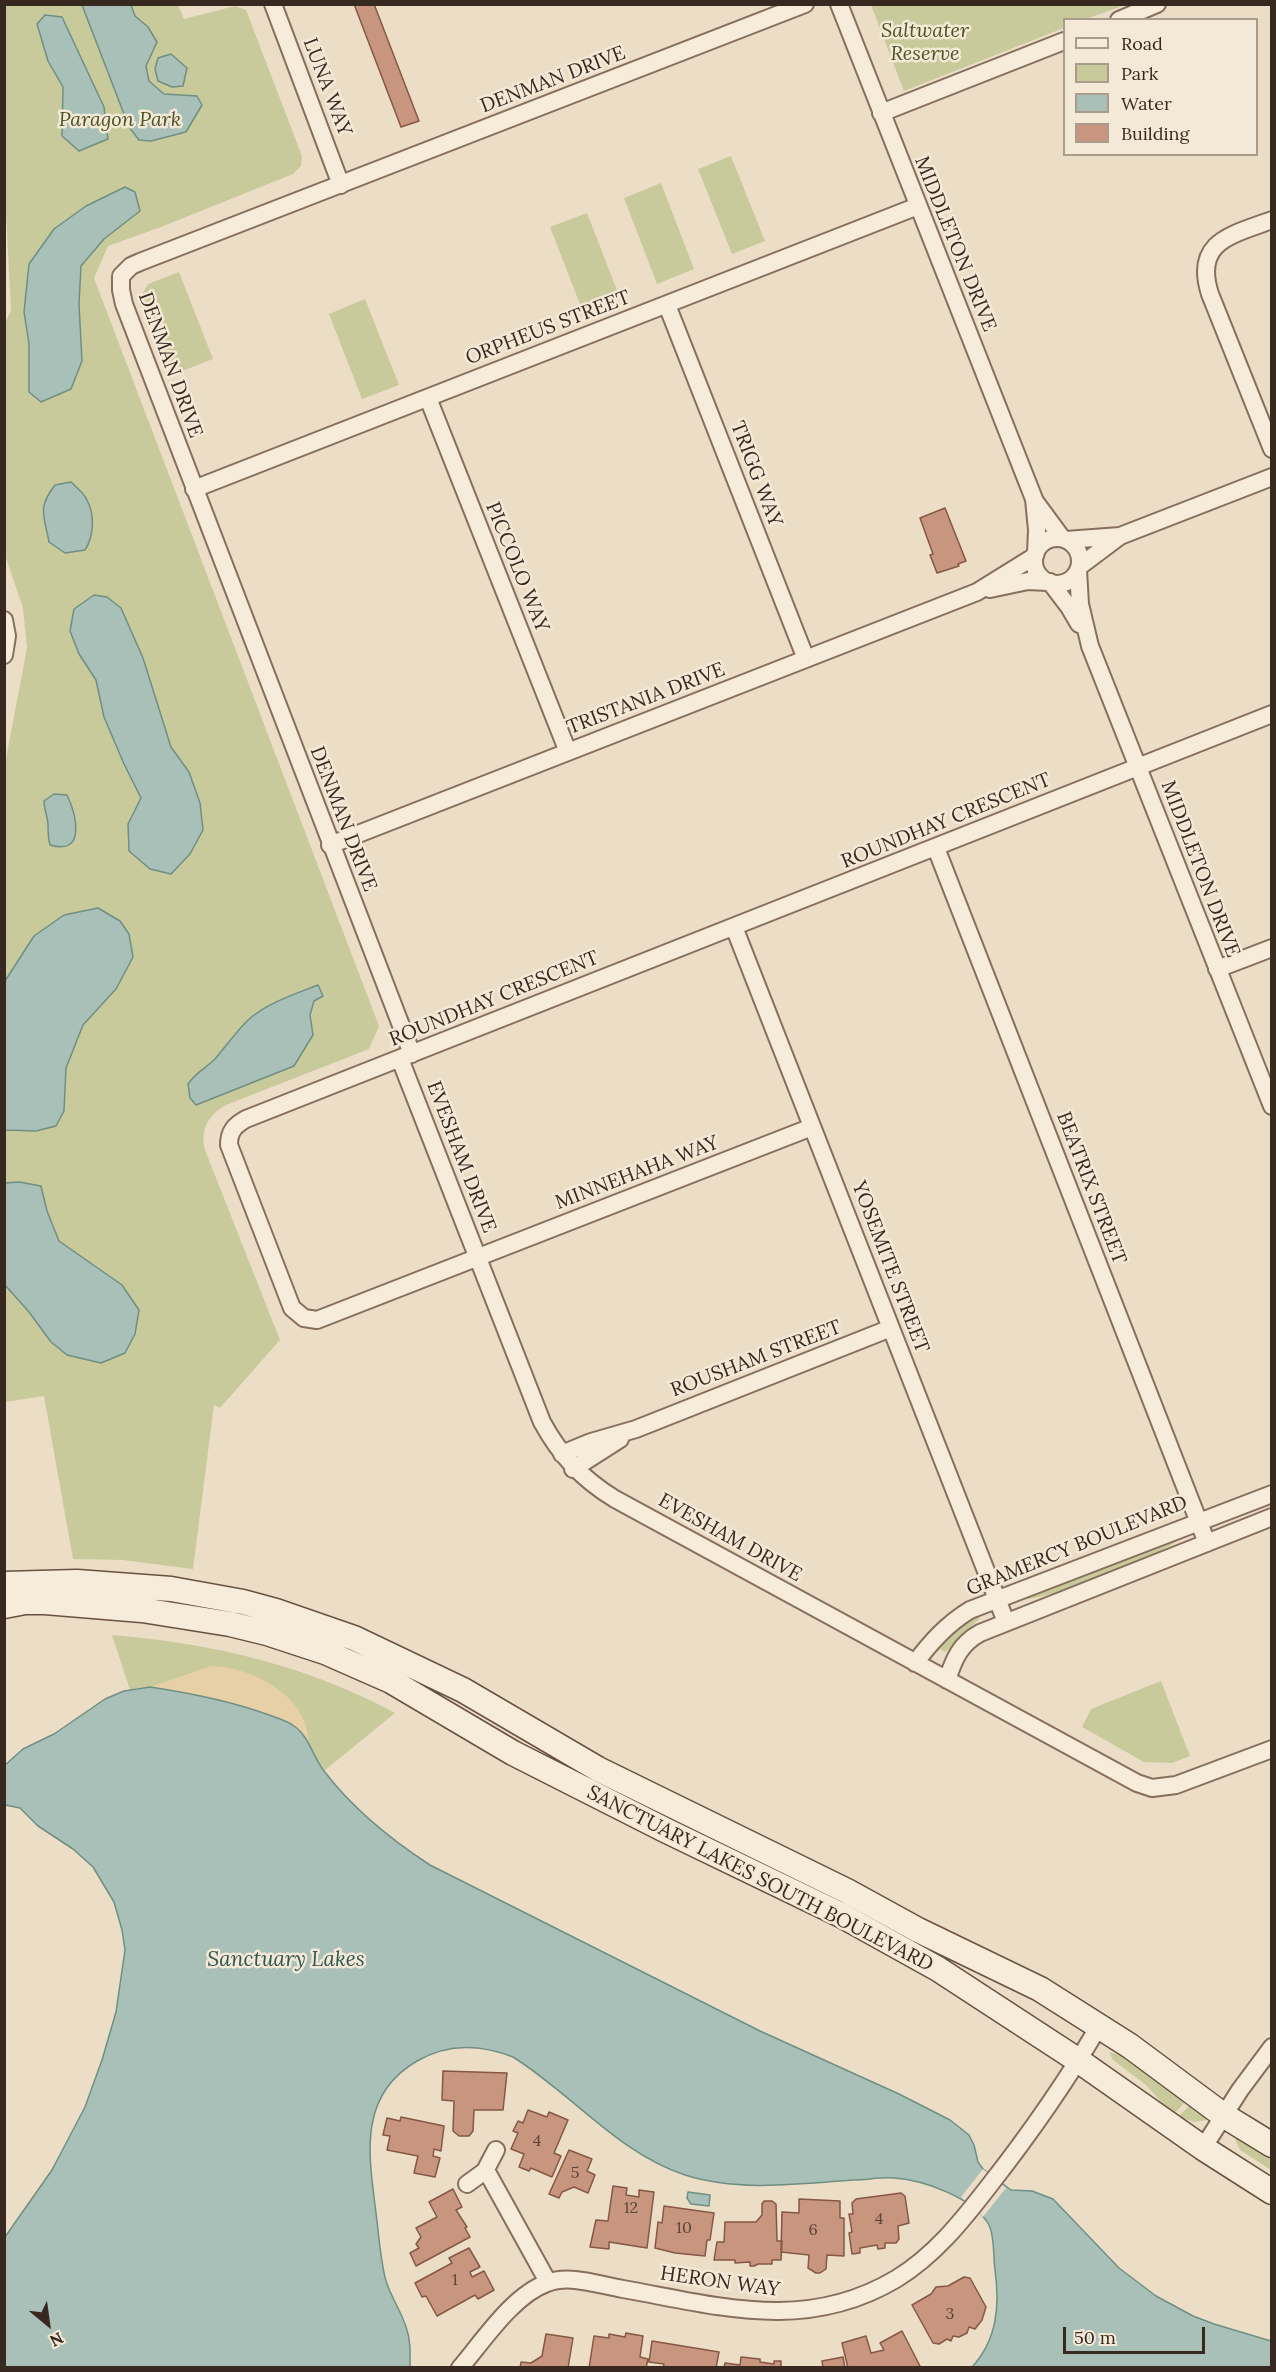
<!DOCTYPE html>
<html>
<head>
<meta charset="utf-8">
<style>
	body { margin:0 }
	#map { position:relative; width:1276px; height:2372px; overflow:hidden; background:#ecddc7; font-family:Lora,serif }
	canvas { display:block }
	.frame { position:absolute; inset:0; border:6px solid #382920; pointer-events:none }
	.legend { position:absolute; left:1063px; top:18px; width:195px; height:138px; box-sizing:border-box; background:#f4e8d6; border:2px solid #a99c8d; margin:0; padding:8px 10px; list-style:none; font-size:18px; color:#382920 }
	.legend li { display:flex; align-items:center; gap:12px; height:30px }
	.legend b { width:30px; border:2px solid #a99c8d }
	.north { position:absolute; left:18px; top:2294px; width:60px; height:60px; -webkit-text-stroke:4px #f4e8d6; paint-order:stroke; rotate:151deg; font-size:16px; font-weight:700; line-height:24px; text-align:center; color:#382920 }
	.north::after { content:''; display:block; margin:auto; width:21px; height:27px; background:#382920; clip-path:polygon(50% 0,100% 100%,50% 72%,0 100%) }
	.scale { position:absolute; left:1063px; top:2327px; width:142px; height:27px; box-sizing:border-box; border:3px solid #382920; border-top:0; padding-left:8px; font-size:18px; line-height:21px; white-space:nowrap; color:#382920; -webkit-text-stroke:4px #f4e8d6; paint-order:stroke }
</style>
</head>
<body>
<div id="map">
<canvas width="1276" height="2372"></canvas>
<div class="frame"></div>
<ul class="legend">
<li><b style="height:8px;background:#f7ecda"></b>Road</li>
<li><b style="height:16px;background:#c9ca9b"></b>Park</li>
<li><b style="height:16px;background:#a8c0b7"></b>Water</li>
<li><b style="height:16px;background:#c8967f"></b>Building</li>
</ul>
<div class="north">N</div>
<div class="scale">50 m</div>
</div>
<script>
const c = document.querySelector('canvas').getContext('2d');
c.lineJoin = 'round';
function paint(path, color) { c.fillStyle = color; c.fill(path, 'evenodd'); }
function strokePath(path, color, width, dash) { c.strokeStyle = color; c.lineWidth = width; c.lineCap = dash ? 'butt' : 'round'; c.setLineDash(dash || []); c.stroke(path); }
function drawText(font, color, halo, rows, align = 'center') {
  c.font = font + ' Lora,serif'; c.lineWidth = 5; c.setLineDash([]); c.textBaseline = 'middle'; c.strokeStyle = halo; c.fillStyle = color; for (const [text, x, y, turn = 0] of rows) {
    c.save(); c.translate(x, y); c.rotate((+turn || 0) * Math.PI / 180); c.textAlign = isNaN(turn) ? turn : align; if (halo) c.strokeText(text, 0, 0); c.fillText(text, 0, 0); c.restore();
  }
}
paint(new Path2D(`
	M5 5H178L184 19 235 6 246 10 302 156 301 166 293 174 161 227 108 246 94 278 379 1026 369 1049 226 1105C208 1115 200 1130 205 1150L280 1340 220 1408 214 1405 193 1569 123 1560 73 1559 44 1396 5 1402 4 769 27 648 23 608 5 555 4 326 11 310 4 175Z
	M871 5H1125L1086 19 1064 20V28L904 91Z
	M731 156 765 241 732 254 698 169Z
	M661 183 694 269 657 284 624 198Z
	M587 213 620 298 583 312 550 227Z
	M179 272 213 359 172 375 142 294 148 284Z
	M365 299 399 385 362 399 329 314Z
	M1182 1537C1169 1553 1043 1602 1023 1599Z
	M977 1616 980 1618 946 1652 938 1648 953 1631Z
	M112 1635C210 1643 307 1665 395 1713L324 1771C314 1758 310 1740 298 1728 282 1713 172 1686 148 1687 142 1687 136 1688 130 1690Z
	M1161 1681 1190 1756 1172 1763 1144 1762 1082 1727 1091 1709Z
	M1109 2052 1128 2057 1187 2100 1173 2115 1146 2085 1113 2060Z
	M1192 2103 1207 2117 1206 2120 1195 2122 1178 2117Z
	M1233 2135H1237L1271 2157V2170L1240 2150Z`), '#c9ca9b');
paint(new Path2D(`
	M211 1666C241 1666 285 1685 300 1713 307 1723 308 1737 311 1749L302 1733 292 1724 258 1711 208 1697 150 1687Z`), '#e7cfa6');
const water = new Path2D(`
	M82 5H131L135 16 148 27 157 42 146 66 149 81 164 94 197 96 202 105 186 132 151 141 139 140 129 127Z
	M45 15 62 17 104 107 108 139 79 151 62 136 63 87 48 61 37 24Z
	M171 54 187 68 183 86 172 87 158 81 155 69 158 58Z
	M125 187 135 192 140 211 104 239 81 266 79 304 82 361 71 389 41 402 29 392V344L24 312 29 264 54 229 86 206Z
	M71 482C76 487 84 493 87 500 95 515 94 536 85 550L65 553 49 542C44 515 37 508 55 485Z
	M94 595 107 597 121 608 143 658 171 747 189 772 200 803 203 830 190 854 171 874 150 869 129 851 128 824 141 798 124 764 104 717 96 680 79 654 70 631 74 609Z
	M54 794 67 795C76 814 87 856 50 845 48 838 48 833 48 825 48 817 44 810 44 801Z
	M98 908 120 921 129 934 133 957 116 989 83 1025 66 1068 64 1111 56 1126 36 1131 5 1130V981L34 936 64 915Z
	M318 985 323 996 314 1001 310 1015 313 1035 294 1066 196 1105 190 1098 188 1084C195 1073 206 1068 215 1059 226 1046 236 1032 248 1020 267 1003 295 994 318 985Z
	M19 1182 41 1186 47 1211 59 1241 122 1285 139 1310 135 1334 125 1353 101 1363 67 1355 51 1342 29 1312 5 1285V1183Z
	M150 1687C190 1693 231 1701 269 1715 277 1718 288 1721 294 1726 309 1736 313 1757 324 1771 353 1809 390 1839 430 1865L760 2031 899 2094 950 2120 969 2135 974 2145 978 2162 983 2169 1011 2190 1032 2191 1053 2199 1119 2268 1156 2296 1193 2316 1214 2324 1271 2341V2367H972C997 2340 1000 2306 995 2270 993 2256 995 2237 989 2225 974 2198 924 2180 894 2178 880 2177 866 2180 853 2180 799 2184 738 2192 685 2175 618 2153 572 2094 513 2057 480 2044 448 2043 417 2061 357 2096 369 2156 376 2213 379 2235 380 2259 386 2281 391 2297 401 2311 406 2327 411 2340 410 2354 410 2367H5V2237L52 2170 85 2107 102 2060 116 2012 125 1950 122 1930 114 1902 93 1867 73 1849 38 1826 20 1808 5 1805V1765L23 1749 54 1734 105 1699 124 1691Z
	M688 2192 710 2195 709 2206 691 2204 687 2198Z`);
paint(water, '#a8c0b7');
strokePath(water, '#6f8f83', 1.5);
paint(new Path2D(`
	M983 2169 1006 2188 983 2217 961 2197Z`), '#ecddc7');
const building = new Path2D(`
	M354 4H374L419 121 401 127Z
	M945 508 966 561 958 564 959 566 937 573 930 555 933 554 920 518Z
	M443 2071 507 2073 503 2110H474L473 2131 469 2136H459L453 2131 454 2101 442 2100Z
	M528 2110 547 2117 549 2112 568 2120 554 2153 561 2156 552 2177 531 2168 529 2171 519 2167 524 2154 511 2149 518 2133 513 2131 518 2121 523 2123Z
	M401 2117 444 2126 441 2151 434 2149 433 2156 440 2158 435 2177 414 2173 418 2156 387 2150 390 2136 383 2135 387 2118 400 2121Z
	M569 2150 592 2159 587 2171 595 2175 588 2193 574 2187 562 2192 559 2198 549 2194Z
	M613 2186 627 2188 626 2195 639 2197V2190L654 2192 647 2248 609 2242V2249L590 2247 596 2220 608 2221Z
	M453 2189 462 2207 456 2210 467 2227 465 2228 470 2237 416 2266 410 2253 419 2248 416 2244 421 2237 416 2228 437 2217 429 2202Z
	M901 2193 905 2196 909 2223 898 2226 899 2239 896 2243H885V2248L878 2249 877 2245 860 2248V2253L852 2254 849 2233 852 2232 849 2214H853L852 2203 856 2199Z
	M799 2199 840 2201V2218H844V2256L827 2255 826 2269 820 2273H816L808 2268 809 2255 781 2252 782 2212 799 2213Z
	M764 2201H772L776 2204 777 2241H782L781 2260H772V2264H758L754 2266H750V2262L735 2263V2260H714L717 2242H724L725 2222H756L762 2215V2204Z
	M664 2206 714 2213 710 2240H707L705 2256 675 2253 655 2248 658 2222 662 2223Z
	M469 2248 480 2267 470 2272 472 2277 484 2271 494 2290 478 2299 475 2295 437 2316 426 2296 422 2297 415 2283 452 2263 449 2258Z
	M964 2277 970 2278 986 2307 982 2320 975 2329 969 2327 967 2333 959 2337 953 2336 951 2341 947 2339 939 2344 933 2343 912 2305 931 2294 936 2287 948 2286Z
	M902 2331 921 2368H848L842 2343 866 2336 871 2353 884 2350 880 2343Z
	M626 2333 643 2336 640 2357 648 2359 646 2368H589L594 2336 609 2338V2334L625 2337Z
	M546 2334 573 2338 568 2368H520L521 2362 531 2363 542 2356Z
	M652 2341 719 2352 716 2368H663L664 2364 649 2362Z
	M741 2357 760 2359V2362L774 2364V2361H781V2368H724L725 2363 740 2365Z
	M843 2357 845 2368H823L822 2361Z`);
paint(building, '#c8967f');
strokePath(building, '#855744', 1.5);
const street = new Path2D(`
	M273 4 341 185
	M839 4 1034 499 1037 530 1036 553
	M1119 20 1157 4
	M881 113 1064 41
	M1272 220C1232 235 1193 241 1210 294L1272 449
	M667 305 806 659
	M428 398 568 752
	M194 489 918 206
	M1034 500 1062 538
	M1034 561a23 23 0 1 1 46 0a23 23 0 1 1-46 0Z
	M1066 540 1120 536
	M1080 566 1120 536 1272 477
	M1078 570 1080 604 1090 646 1272 1106
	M1050 582 1069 607 1079 624
	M990 589 1028 581 1048 582
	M4 620 7 636 4 655
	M330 845 977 592 1035 556
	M936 848 1207 1543
	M734 927 1006 1622
	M1217 969 1272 948
	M412 1054 124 304 121 290V276L131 266 140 262 805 4
	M400 1059 542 1422C560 1455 582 1479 615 1499L1137 1783 1152 1788 1176 1785 1272 1749
	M812 1127 317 1320 304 1318 292 1308 229 1145C229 1131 235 1125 246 1119L1272 714
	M562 1454 591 1442 636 1429 891 1328
	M573 1469 620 1439
	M915 1663C931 1642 947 1624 970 1610L1272 1494
	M947 1680C954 1659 960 1644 980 1633L1272 1517
	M1203 2148 1240 2090 1272 2047
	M486 2170 548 2282
	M467 2184 485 2171 496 2150
	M460 2368C483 2341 513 2295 547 2283 570 2274 599 2285 623 2289 719 2306 805 2333 896 2279 934 2256 962 2221 989 2186 1029 2135 1066 2082 1099 2026`);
const secondary = new Path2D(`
	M4 1584 77 1582 171 1589 243 1602 276 1611 354 1638 463 1690 598 1769 847 1891 918 1930 1040 1989 1130 2046 1223 2115 1272 2145
	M4 1606 25 1602H45L142 1610 230 1624 267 1633 325 1652 391 1681 513 1753 665 1830 839 1914 938 1969 1079 2061 1203 2148 1272 2192`);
strokePath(street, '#876f5d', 20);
strokePath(secondary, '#695140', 27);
strokePath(street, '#f7ecda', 16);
strokePath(secondary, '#f7ecda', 24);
drawText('16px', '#5c4438', null, [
	["4",537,2141],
	["5",575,2173],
	["12",631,2208],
	["4",879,2219],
	["10",684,2228],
	["6",813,2230],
	["1",455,2280],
	["3",950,2314]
]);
drawText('italic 20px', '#4d5428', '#f4e8d6', [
	["Saltwater",925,31],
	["Reserve",925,54],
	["Paragon Park",120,120]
]);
drawText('20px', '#382920', '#f4e8d6', [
	["DENMAN DRIVE",553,80,-21],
	["LUNA WAY",327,87,69],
	["MIDDLETON DRIVE",955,244,68],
	["ORPHEUS STREET",548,328,-21],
	["DENMAN DRIVE",170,365,70],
	["TRIGG WAY",756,474,69],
	["PICCOLO WAY",517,567,68],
	["TRISTANIA DRIVE",646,699,-21],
	["DENMAN DRIVE",343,819,69],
	["ROUNDHAY CRESCENT",946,821,-22],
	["MIDDLETON DRIVE",1200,869,69],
	["ROUNDHAY CRESCENT",494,999,-22],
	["EVESHAM DRIVE",461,1157,69],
	["MINNEHAHA WAY",637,1173,-21],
	["BEATRIX STREET",1091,1188,69],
	["YOSEMITE STREET",890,1267,69],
	["ROUSHAM STREET",756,1359,-21],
	["EVESHAM DRIVE",730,1538,29],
	["GRAMERCY BOULEVARD",1077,1546,-22],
	["SANCTUARY LAKES SOUTH BOULEVARD",760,1879,27],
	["HERON WAY",720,2282,8]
]);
drawText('italic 21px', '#305751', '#f4e8d6', [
	["Sanctuary Lakes",286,1960]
]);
</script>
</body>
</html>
